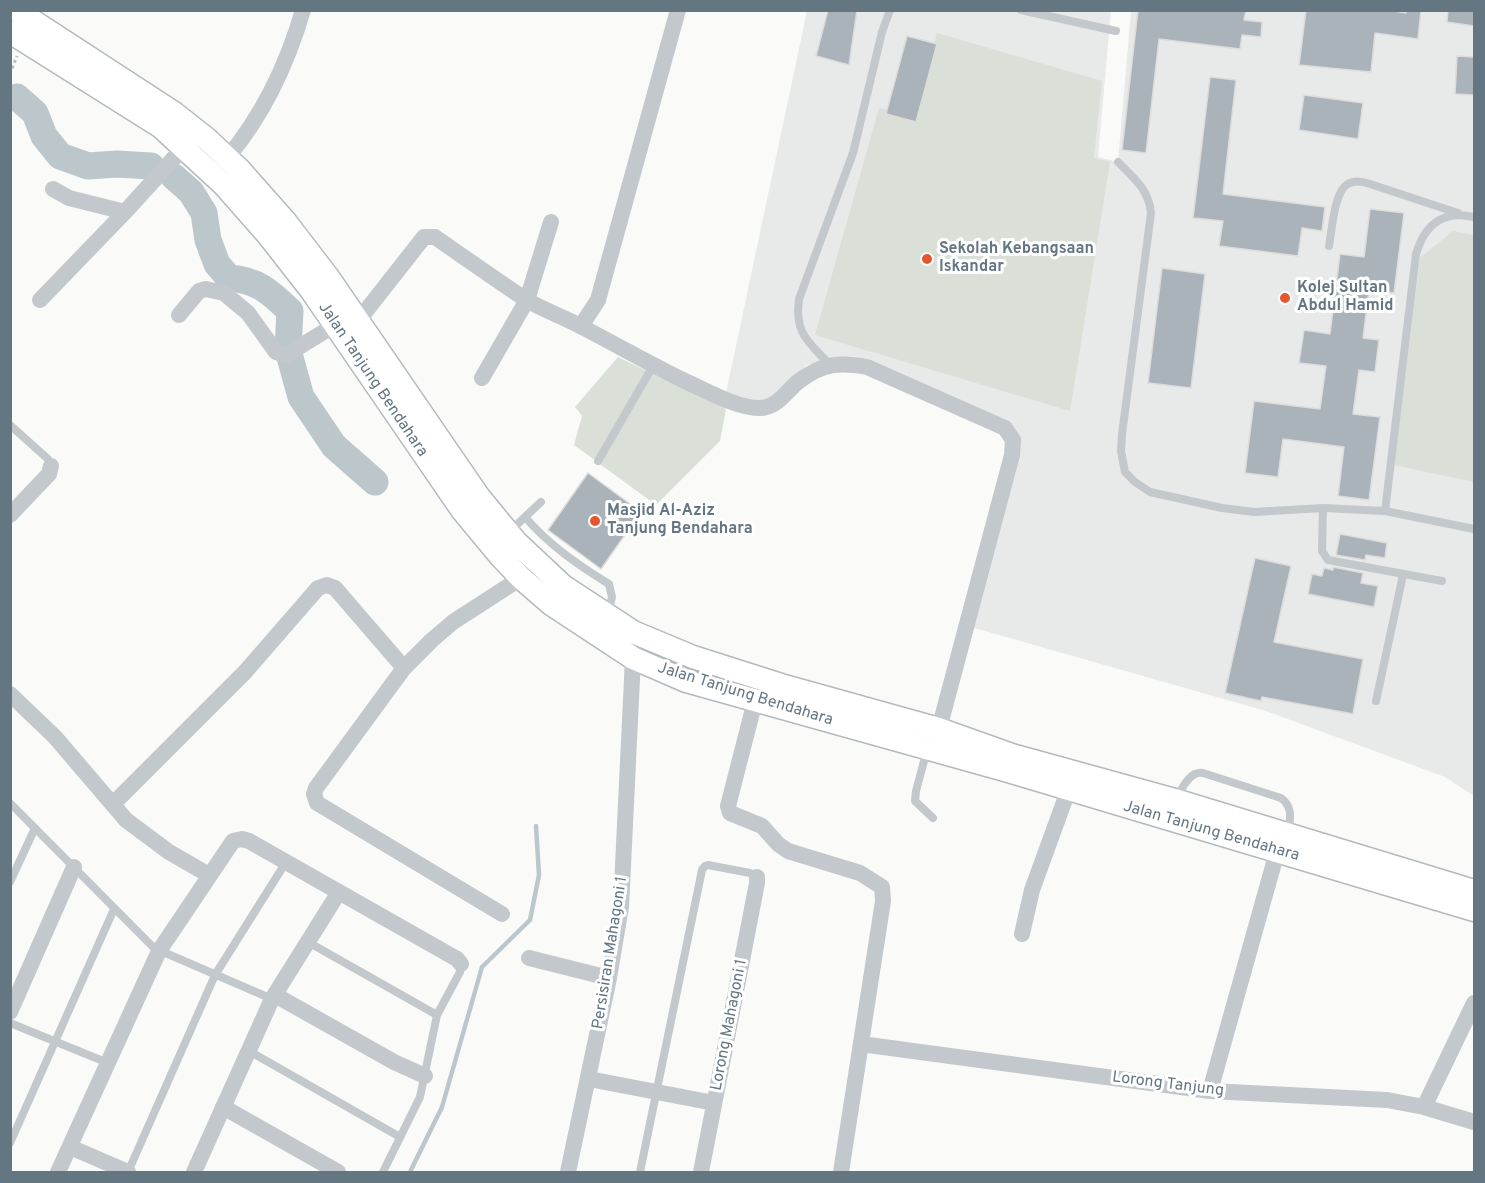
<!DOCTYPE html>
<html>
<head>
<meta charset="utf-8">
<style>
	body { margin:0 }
	#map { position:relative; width:1485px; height:1183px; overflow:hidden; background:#fafaf8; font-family:Overpass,sans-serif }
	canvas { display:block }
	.frame { position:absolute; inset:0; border:12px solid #657683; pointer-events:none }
</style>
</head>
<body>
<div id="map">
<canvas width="1485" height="1183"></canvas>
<div class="frame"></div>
</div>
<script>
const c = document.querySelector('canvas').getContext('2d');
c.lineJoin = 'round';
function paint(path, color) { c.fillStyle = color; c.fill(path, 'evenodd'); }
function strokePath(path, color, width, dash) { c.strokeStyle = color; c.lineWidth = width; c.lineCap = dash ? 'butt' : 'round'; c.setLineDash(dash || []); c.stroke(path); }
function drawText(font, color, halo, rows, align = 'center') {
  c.font = font + ' Overpass,sans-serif'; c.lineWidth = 6; c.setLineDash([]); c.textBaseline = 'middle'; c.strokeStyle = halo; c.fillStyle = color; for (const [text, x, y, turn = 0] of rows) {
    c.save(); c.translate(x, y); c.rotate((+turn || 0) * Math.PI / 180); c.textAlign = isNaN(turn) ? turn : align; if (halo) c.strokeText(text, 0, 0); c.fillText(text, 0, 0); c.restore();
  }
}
paint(new Path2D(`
	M807 11H1111L1098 157 1118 162 1131 11H1474V796L1445 777 1266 711 964 625 1013 424 851 357 823 360 805 366 796 380 760 405 726 393Z`), '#e8e9e9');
paint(new Path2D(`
	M937 33 1102 81 1094 158 1110 162 1070 411 815 335 879 108 916 117Z
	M1453 231 1474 235V482L1394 465 1420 258Z
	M618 357 726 409 720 441 656 505 574 445 582 416 575 407Z`), '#dadfd7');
strokePath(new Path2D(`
	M410 1172 442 1107 482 967 530 920 539 875 536 826`), '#bbc7cb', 4.5);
strokePath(new Path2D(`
	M17 97 35 113 44 136 60 156 88 166 117 164 151 166
	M174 177 191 192 204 213 208 240 217 264 229 278C258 280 270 292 290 311L288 350 301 397 334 446 375 482`), '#bbc7cb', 27);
const building = new Path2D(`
	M828 10H857L849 65 816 56Z
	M1138 10H1246L1244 20 1262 22 1261 37 1242 35 1240 49 1159 39 1146 153 1122 150Z
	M1306 10H1388L1406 13V10H1421L1418 39 1375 33 1371 72 1299 65Z
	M1448 10H1474V26L1447 22Z
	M907 36 937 44 916 122 886 114Z
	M1457 56 1474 57V95L1455 94Z
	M1210 77 1236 80 1223 194 1325 207 1322 231 1302 228 1298 256 1219 246 1223 221 1193 218Z
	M1304 95 1363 103 1358 139 1299 130Z
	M1370 209 1404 213 1394 293 1369 290 1363 338 1379 340 1375 372 1359 370 1353 414 1380 417 1369 500 1338 496 1344 447 1283 439 1278 477 1245 473 1254 401 1320 409 1326 366 1299 363 1304 330 1330 334 1340 254 1364 257Z
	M1162 268 1205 274 1191 388 1148 383Z
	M588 473 641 512 601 569 548 530Z
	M1340 534 1387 543 1385 558 1366 555 1365 560 1336 555Z
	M1255 558 1291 566 1274 642 1363 659 1353 714 1262 697 1261 701 1225 693Z
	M1333 567 1363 573 1361 583 1378 586 1374 607 1308 594 1312 574 1322 576 1324 568 1333 570Z`);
paint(building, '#aab3b9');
strokePath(building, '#dcdcda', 1.5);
const secondary = new Path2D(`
	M16 10 174 113 207 139 239 169 285 221 328 277 479 497 516 542 563 586 633 632 693 657 781 685 939 729 1012 755 1175 800 1474 891
	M10 32 161 127 224 185 268 235 311 290 462 510 501 557 521 578 551 604 633 658 686 681 1008 771 1474 910`);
strokePath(secondary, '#b3babf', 25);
strokePath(new Path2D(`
	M10 74 17 56`), '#bbbfc2', 3, [3, 3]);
strokePath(new Path2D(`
	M1021 10 1116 31
	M1118 162C1134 178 1149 190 1151 213L1122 434 1121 451 1125 472 1135 482 1150 492 1222 508 1254 512 1323 508 1385 511
	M1474 217C1443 210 1425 224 1416 254L1385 511 1474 529
	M1329 246C1332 231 1334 188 1350 183 1356 180 1364 182 1370 184L1458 213
	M830 365C809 342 794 334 799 299L853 153 882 32 890 10
	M10 425 48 459 51 466
	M598 461 653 366
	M1323 508 1322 551 1328 560 1442 581
	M525 517 541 502
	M509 532 525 517C549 545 578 565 609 584L612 597 608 613
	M1376 701 1403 575
	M927 750 916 791 915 801 933 818
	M1176 799C1182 789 1189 771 1203 773L1281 798C1293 807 1290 818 1289 832
	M10 803 154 948 272 999
	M10 882 35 828
	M308 942 437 1015
	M10 1023 108 1063
	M249 1051 400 1137
	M10 1143 114 909
	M128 1172 215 975 286 862
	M383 1172 420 1097 437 1015 460 972 461 964
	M640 1172 702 870 705 866 708 865 750 873 757 877`), '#c3c8cc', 8);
strokePath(new Path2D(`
	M227 158C264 114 287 65 303 10
	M53 189 69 198 125 212
	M40 300 125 212 184 147
	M179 315 199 291 206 289 224 293 248 313 276 352 286 355 335 325
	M358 321 424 237H435C465 258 495 279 525 299 543 310 564 317 582 327 617 345 651 365 687 382 707 391 737 408 759 408 778 408 787 390 799 381 823 363 840 362 867 367L1005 428 1013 440 1012 455 939 729
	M581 326 598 300 678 10
	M482 378 527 300 551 222
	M10 515 49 474 51 466
	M10 694 55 737 126 820 169 852 209 875
	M755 701 728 806 730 813 762 826 778 844 788 851 860 873 882 887 883 901 841 1172
	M113 804 245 672 318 588 327 585 335 588 404 668
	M502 914 317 803 314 794 316 788 404 668 432 640 453 622 521 578
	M1022 934 1032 890 1068 791
	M529 958 609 978
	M275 995 394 1062 425 1076
	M10 1012 74 867
	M861 1044 1210 1091 1387 1100 1424 1107 1474 1122
	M589 1079 714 1103
	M1210 1091 1277 852
	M223 1107 338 1172
	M1424 1107 1474 1003
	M70 1147 128 1172
	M58 1172 159 951 233 841 242 839 249 841 457 959 461 964
	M194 1172 272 999 339 892
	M568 1172 609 978 621 907 633 658
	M701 1172 757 883V877`), '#c3c8cc', 16);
strokePath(secondary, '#fff', 22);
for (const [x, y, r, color] of [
	[927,259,6,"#e4572e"],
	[1285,298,6,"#e4572e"],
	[595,521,6,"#e4572e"]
]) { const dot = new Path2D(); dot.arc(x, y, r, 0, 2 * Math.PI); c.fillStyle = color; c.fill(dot); strokePath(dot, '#fff', 2); }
drawText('bold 16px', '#657683', '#fff', [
	["Sekolah Kebangsaan",939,250],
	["Iskandar",939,268],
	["Kolej Sultan",1297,289],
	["Abdul Hamid",1297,307],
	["Masjid Al-Aziz",607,512],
	["Tanjung Bendahara",607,530]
], 'left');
drawText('16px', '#657683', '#fff', [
	["Jalan Tanjung Bendahara",372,380,56],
	["Jalan Tanjung Bendahara",745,695,17],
	["Jalan Tanjung Bendahara",1211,832,16],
	["Persisiran Mahagoni 1",611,953,-81],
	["Lorong Mahagoni 1",730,1025,-79],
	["Lorong Tanjung",1168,1085,7]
]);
</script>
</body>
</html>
